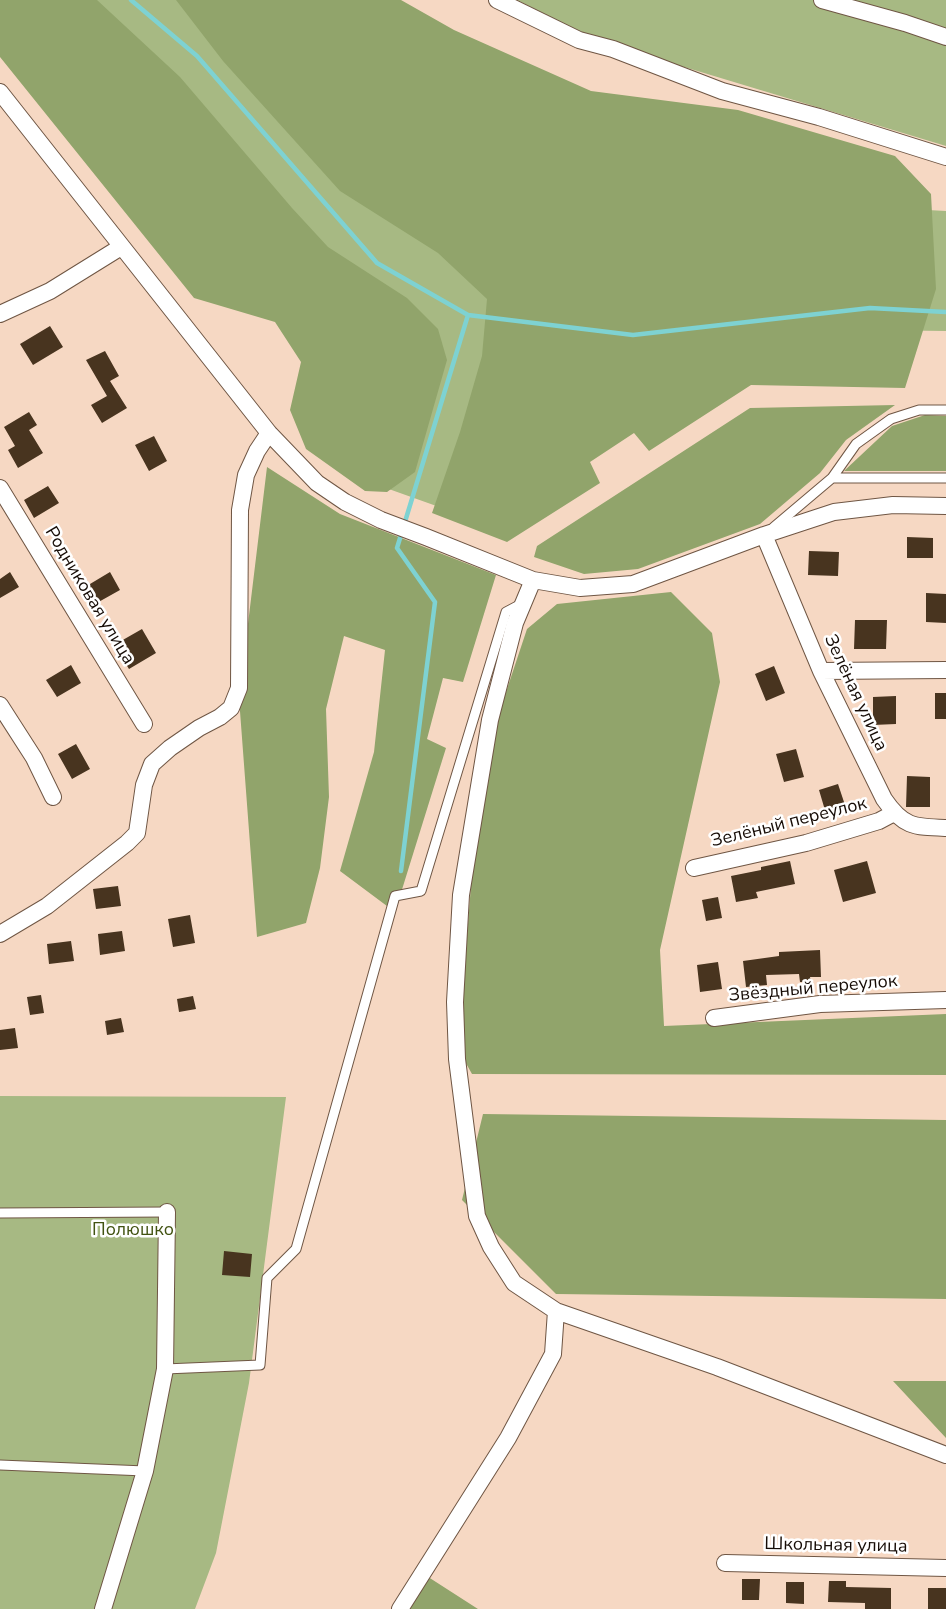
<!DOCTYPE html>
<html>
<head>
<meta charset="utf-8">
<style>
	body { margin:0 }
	canvas { display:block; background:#f6d8c3 }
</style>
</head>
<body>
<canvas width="946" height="1609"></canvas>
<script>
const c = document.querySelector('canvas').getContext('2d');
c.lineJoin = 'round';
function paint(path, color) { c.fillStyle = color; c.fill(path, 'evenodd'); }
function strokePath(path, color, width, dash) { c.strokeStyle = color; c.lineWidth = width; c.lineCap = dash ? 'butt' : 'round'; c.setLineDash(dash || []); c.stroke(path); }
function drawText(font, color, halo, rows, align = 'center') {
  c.font = font + ' "Nunito Sans",sans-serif'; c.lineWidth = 5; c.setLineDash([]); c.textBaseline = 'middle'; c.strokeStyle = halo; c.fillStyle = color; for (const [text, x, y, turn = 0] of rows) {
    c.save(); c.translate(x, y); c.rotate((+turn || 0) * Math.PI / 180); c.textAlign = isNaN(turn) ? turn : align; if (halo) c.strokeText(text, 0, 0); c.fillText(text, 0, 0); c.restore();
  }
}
paint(new Path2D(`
	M53 0H236L890 208 946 211V331L791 329 456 513 372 483 347 393Z
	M517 0H946V146L598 41Z
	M0 1096 286 1097 249 1383 216 1553 195 1609H0Z`), '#a7b983');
paint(new Path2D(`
	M0 0H97L180 77 292 208 328 247 407 298 438 329 447 360 415 472 387 492 365 491 306 449 290 410 301 362 275 322 194 298 0 57Z
	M176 0H401L454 30 591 91 738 110 895 156 931 194 936 289 905 388 751 385 649 451 634 433 590 462 600 483 507 542 432 513 460 432 482 356 487 299 438 253 340 191 223 61Z
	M895 405 846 440 820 473 760 524 638 569 584 574 534 557 537 546 750 408Z
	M925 415 946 416V471H844L892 426Z
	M267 467 340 514 496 575 463 682 443 678 427 739 446 748 395 912 340 871 374 752 385 650 344 636 326 709 329 797 320 868 306 923 257 937 239 698Z
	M671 592 712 633 720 682 660 950 664 1026 946 1014V1075L472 1074 458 1049 472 873 499 713 527 629 557 604Z
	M483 1114 946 1120V1299L556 1294 462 1200Z
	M893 1381H946V1438Z
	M422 1573 478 1609H391Z`), '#91a46b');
strokePath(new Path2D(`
	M131 0 197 56 377 263 468 315 397 548 435 602 401 871
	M468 315 633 335 870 308 946 312`), '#7ed2d2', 4.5);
paint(new Path2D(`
	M50 326 63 347 33 365 20 344Z
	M105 351 119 376 110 381 127 408 102 423 91 405 107 396 86 360Z
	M29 412 37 425 29 430 43 453 18 468 8 450 15 446 4 427Z
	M154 436 167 461 149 471 135 445Z
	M48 486 59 503 34 518 24 500Z
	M907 537 933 538V558H907Z
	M809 551 839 552 838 576 808 575Z
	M10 572 19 587 0 598V579Z
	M110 572 120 590 95 604 85 587Z
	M926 593 946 594V623L926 622Z
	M855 620H887L886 649H854Z
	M142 629 156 653 129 669 114 645Z
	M71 665 81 683 57 697 46 680Z
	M774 666 785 693 766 701 755 674Z
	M935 693H946V719H935Z
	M896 696V724L873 725V697Z
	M76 744 90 769 72 779 58 754Z
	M796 749 804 777 784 782 776 754Z
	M907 776 930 777V807H906Z
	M838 784 847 811 827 817 819 790Z
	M790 861 795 884 756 892 758 898 736 902 731 876 761 870V867Z
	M867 861 876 893 843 902 834 870Z
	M118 886 121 906 96 909 93 889Z
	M718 897 722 918 706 921 702 900Z
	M190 915 195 943 173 947 168 919Z
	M122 931 125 951 100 955 98 934Z
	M71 941 74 961 49 964 47 944Z
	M820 950 821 977H810L811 982H800L799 974 766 975 767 985 746 987 743 961 779 956V952Z
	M718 962 722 989 700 992 697 965Z
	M41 995 44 1013 30 1015 27 997Z
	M193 996 196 1009 179 1012 177 999Z
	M121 1018 124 1032 107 1035 105 1021Z
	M15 1028 18 1048 0 1050V1030Z
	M224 1251 252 1254 250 1277 222 1275Z
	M742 1579H760L759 1600H742Z
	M829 1581H846V1587L891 1588V1609H865V1603L828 1602Z
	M786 1582H804V1604L786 1603Z
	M928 1588H946V1609H928Z`), '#48341f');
const service = new Path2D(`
	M832 478H946
	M774 527 832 478 856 444 891 419 919 410H946
	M0 1213 167 1212
	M165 1369 260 1365 267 1278 296 1249 395 896 421 891 506 612 523 603
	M0 1465 145 1471`);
const minor = new Path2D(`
	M497 0 579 40 613 49 722 91 819 117 946 157
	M822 0 905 23 946 37
	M0 92 269 433 317 483 345 502 381 520 426 537 533 580 580 588 633 584 764 535 834 512 893 505 946 506
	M0 314 50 291 121 247
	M0 488 144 724
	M764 535 821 671 884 799C903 827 914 827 946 828
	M533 580 515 623 490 720 461 895 455 1002 457 1059 477 1216 491 1247 514 1283 556 1311 717 1367 946 1455
	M821 671 946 670
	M0 705 34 758 53 797
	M694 868 806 843 879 821 894 813
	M0 934 47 906 127 843 137 833 144 785 152 764 170 748 199 728 220 717 231 708 239 688 240 510 246 475 257 451 269 433
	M714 1018 820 1004 946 1000
	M725 1563 946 1568
	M103 1609 145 1471 165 1369 167 1212
	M400 1609 508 1438 553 1354 556 1311`);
strokePath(service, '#6f5644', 11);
strokePath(minor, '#6f5644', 18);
strokePath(service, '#fff', 9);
strokePath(minor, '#fff', 16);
drawText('18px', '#160c06', '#fff', [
	["Родниковая улица",89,596,59],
	["Зелёная улица",855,693,65],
	["Зелёный переулок",789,823,-14],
	["Звёздный переулок",813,989,-5],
	["Школьная улица",836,1546,1]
]);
drawText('18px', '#425312', '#fff', [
	["Полюшко",133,1231]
]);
</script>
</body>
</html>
